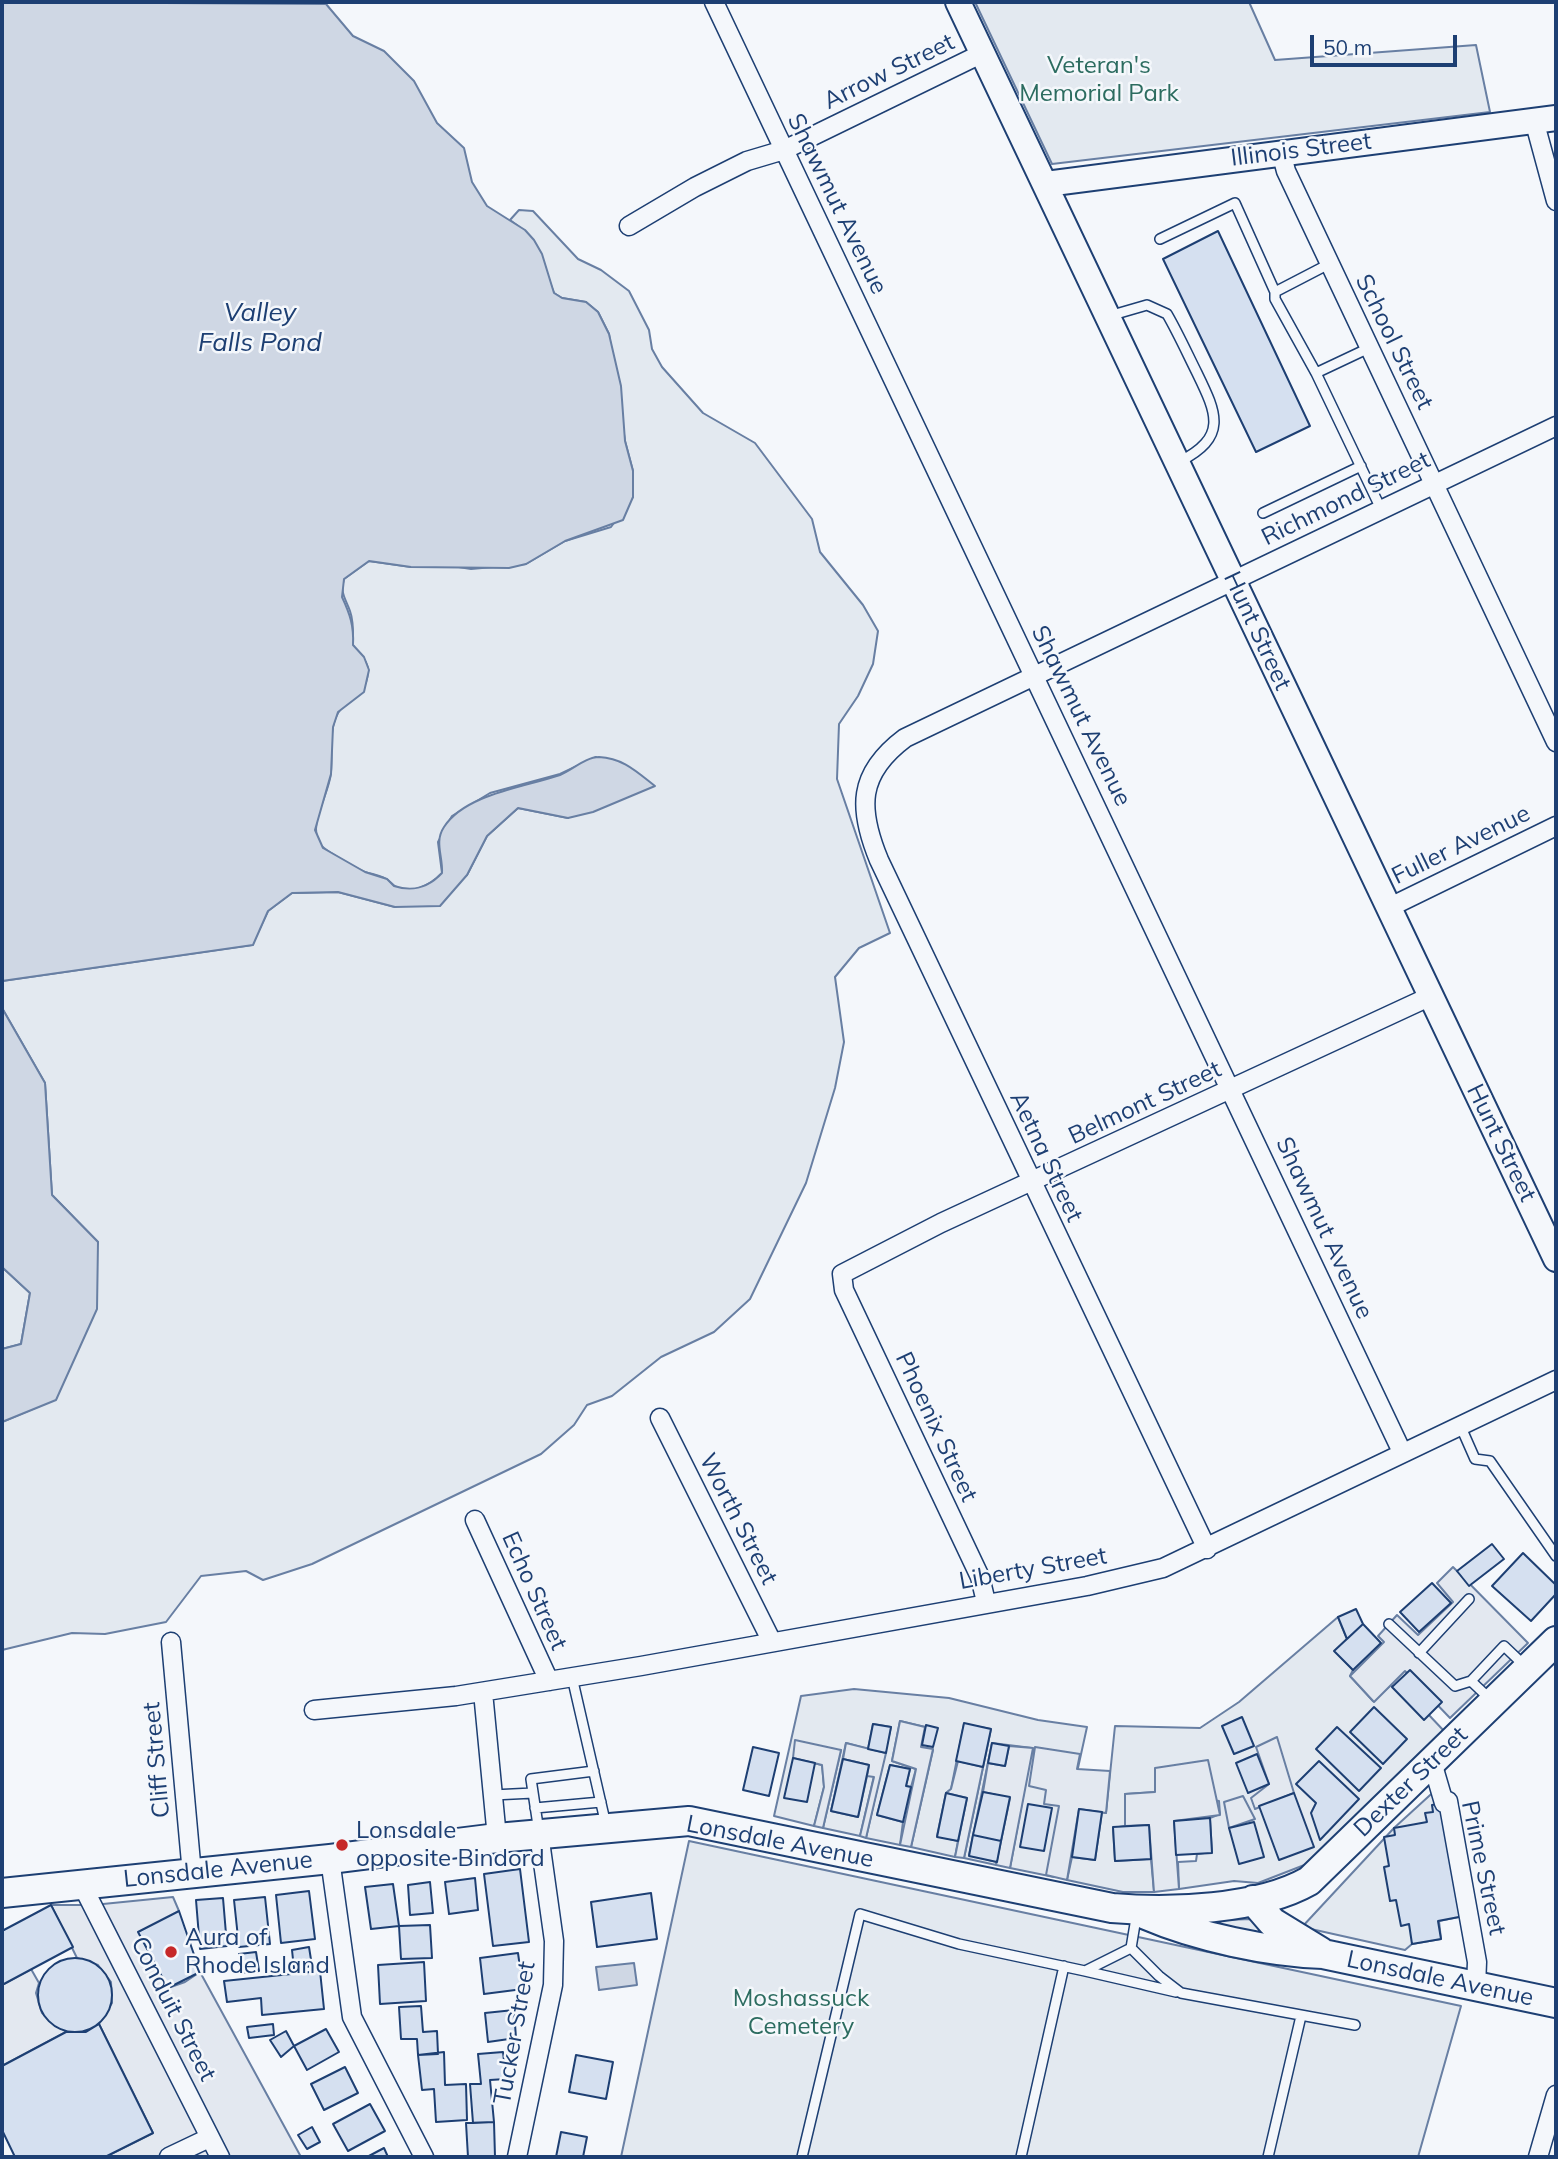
<!DOCTYPE html>
<html>
<head>
<meta charset="utf-8">
<style>
	body { margin:0 }
	#map { position:relative; width:1558px; height:2159px; overflow:hidden; background:#f4f7fb; font-family:Mulish,sans-serif }
	canvas { display:block }
	.frame { position:absolute; inset:0; border:4px solid #1d3f73; pointer-events:none }
	.scale { position:absolute; left:1310px; top:35px; width:147px; height:32px; box-sizing:border-box; border:4px solid #1d3f73; border-top:0; padding-left:9px; font-size:21px; line-height:24px; white-space:nowrap; color:#1d3f73; -webkit-text-stroke:5px #f4f7fb; paint-order:stroke }
</style>
</head>
<body>
<div id="map">
<canvas width="1558" height="2159"></canvas>
<div class="frame"></div>
<div class="scale">50 m</div>
</div>
<script>
const c = document.querySelector('canvas').getContext('2d');
c.lineJoin = 'round';
function paint(path, color) { c.fillStyle = color; c.fill(path, 'evenodd'); }
function strokePath(path, color, width, dash) { c.strokeStyle = color; c.lineWidth = width; c.lineCap = dash ? 'butt' : 'round'; c.setLineDash(dash || []); c.stroke(path); }
function drawText(font, color, halo, rows, align = 'center') {
  c.font = font + ' Mulish,sans-serif'; c.lineWidth = 5; c.setLineDash([]); c.textBaseline = 'middle'; c.strokeStyle = halo; c.fillStyle = color; for (const [text, x, y, turn = 0] of rows) {
    c.save(); c.translate(x, y); c.rotate((+turn || 0) * Math.PI / 180); c.textAlign = isNaN(turn) ? turn : align; if (halo) c.strokeText(text, 0, 0); c.fillText(text, 0, 0); c.restore();
  }
}
const green = new Path2D(`
	M975 2H1249L1275 60 1476 45 1490 112 1052 164Z
	M519 210 533 211 578 259 601 270 629 291 649 330 652 349 662 367 703 413 755 443 812 519 820 552 863 605 878 631 873 664 858 696 839 724 837 779 890 933 859 948 835 977 844 1042 835 1088 806 1183 750 1299 714 1332 661 1357 612 1396 587 1405 574 1425 541 1454 312 1564 263 1580 246 1571 201 1576 166 1622 105 1634 72 1633 2 1650V1422L56 1399 98 1242 52 1195 45 1083 2 1008V981L252 945 268 911 292 893 338 892 395 907 467 875 487 836 518 808 568 818 596 757 560 774 490 793 452 816 438 842 442 873C429 887 405 898 390 882 383 875 374 875 365 872 357 869 324 850 320 844 307 823 330 794 331 772 333 752 328 731 338 713 349 694 366 698 368 672 369 660 358 655 353 645 353 634 354 622 350 611 345 597 340 594 344 579L369 561 411 567 446 565 471 569 526 564 565 541 611 527 633 497V471L625 441 609 334 598 312 586 302 562 298 554 293C540 259 544 243 510 220Z
	M2 1267 30 1293 21 1344 2 1349Z
	M1338 1617 1347 1639 1335 1651 1353 1670 1350 1676 1373 1701 1391 1685 1424 1719 1428 1714 1444 1731 1307 1864 1258 1883 1234 1881 1179 1889 1178 1862 1196 1861 1197 1854 1212 1852 1210 1818 1220 1814 1219 1801 1156 1792 1125 1794V1826L1113 1828 1115 1861 1151 1859 1154 1892H1123L1067 1880 1072 1857 1095 1860 1102 1812 1106 1813 1115 1726 1200 1728 1239 1702Z
	M854 1689 949 1698 1038 1720 1087 1727 1054 1877 1010 1868 1032 1748 992 1743 969 1855 997 1862 996 1865 964 1858 991 1729 964 1724 951 1789 946 1793 937 1836 958 1841 955 1857 911 1847 933 1750 921 1747 925 1727 900 1721 892 1761 916 1769 911 1787 906 1786 910 1769 890 1765 877 1815 903 1822 900 1845 866 1838 891 1727 873 1724 868 1749 846 1743 831 1811 858 1817 867 1776H874L860 1836 823 1828 841 1750 793 1758 822 1765 824 1787 814 1826 774 1816 801 1696Z
	M1440 1786 1464 1916 1439 1921 1441 1939 1412 1944 1405 1950 1302 1927 1394 1828Z
	M689 1841 1461 2006 1418 2157H621Z
	M1251 1919 1284 1945 1200 1921Z`);
paint(green, '#e3e9f0');
strokePath(green, '#687fa3', 2);
const parking = new Path2D(`
	M1453 1567 1528 1643 1450 1718 1405 1671 1374 1702 1350 1676 1384 1642 1378 1636 1397 1615 1418 1635 1453 1602 1437 1583Z
	M900 1721 925 1727 921 1747 933 1749 911 1847 900 1845 916 1769 892 1761Z
	M1277 1737 1294 1793 1255 1809 1251 1798 1269 1784 1256 1747Z
	M795 1740 841 1750 823 1828 814 1826 824 1787 822 1765 793 1758Z
	M846 1743 886 1753 866 1838 860 1836 874 1777 867 1776 869 1765 843 1759Z
	M1009 1746 1033 1748 1010 1868 996 1865 1010 1798 983 1792 988 1763 1005 1766Z
	M1035 1747 1080 1754 1077 1769 1110 1771 1106 1813 1079 1809 1067 1880 1046 1875 1059 1806 1044 1804 1046 1790 1029 1786Z
	M1208 1760 1220 1815 1174 1821 1179 1889 1154 1892 1149 1825 1125 1826V1794L1155 1792V1768Z
	M958 1761 983 1767 964 1858 955 1857 967 1798 946 1793 951 1789Z
	M1243 1796 1255 1819 1229 1828 1224 1802Z
	M173 1897 179 1911 168 1988 185 1982 200 1972 301 2157H193L188 2148 169 2157H105L153 2133 99 2024 112 2003 111 1982 98 1965 77 1958 51 1905H93Z
	M31 1969 39 1983 36 1993 42 2013 66 2032 2 2066V1985Z`);
paint(parking, '#e3e8f0');
strokePath(parking, '#687fa3', 2);
const water = new Path2D(`
	M2 2 326 4 353 36 384 51 414 81 437 123 464 148 472 182 487 206 525 230 534 240 542 254 554 293 562 298 586 302 598 312 609 334 621 386 625 441 633 471V497L623 520 565 541 526 564 509 568 411 567 369 561 344 579 342 597C350 614 354 626 353 645L364 657 369 670 364 692 338 712 333 727 331 774 315 830 323 848 365 872 387 879 394 886C413 892 428 888 442 873 443 856 434 842 444 827 465 794 525 787 560 775 572 770 586 757 599 757 623 758 637 772 655 786L593 812 568 818 518 808 487 836 467 875 440 906 395 907 338 892 292 893 268 911 253 945 2 981Z
	M2 1008 45 1083 52 1195 98 1242 97 1309 56 1400 2 1422V1349L21 1344 30 1293 2 1267Z
	M634 1963 637 1985 599 1990 596 1967Z`);
paint(water, '#cfd7e4');
strokePath(water, '#687fa3', 2);
const building = new Path2D(`
	M1218 231 1310 426 1256 452 1163 259Z
	M1492 1544 1504 1559 1469 1586 1457 1571Z
	M1523 1553 1556 1585V1594L1531 1621 1492 1586Z
	M1432 1583 1451 1603 1419 1632 1400 1612Z
	M1356 1609 1363 1624 1347 1639 1338 1617Z
	M1363 1624 1381 1643 1353 1670 1334 1651Z
	M1410 1670 1442 1702 1424 1720 1392 1687Z
	M1374 1707 1407 1739 1383 1764 1350 1732Z
	M1242 1717 1254 1746 1234 1754 1222 1726Z
	M964 1723 991 1729 983 1767 956 1761Z
	M873 1724 891 1727 886 1753 868 1749Z
	M926 1725 938 1728 933 1747 922 1745Z
	M1337 1727 1381 1768 1359 1791 1316 1749Z
	M992 1743 1009 1746 1005 1766 988 1763Z
	M753 1747 779 1753 769 1796 743 1790Z
	M1257 1754 1269 1784 1248 1793 1236 1763Z
	M793 1758 815 1763 807 1802 784 1798Z
	M843 1759 869 1765 858 1817 831 1811Z
	M1319 1761 1359 1799 1320 1840 1311 1813 1316 1803 1296 1784Z
	M890 1765 910 1769 906 1786 911 1787 903 1822 877 1815Z
	M983 1792 1010 1797 1001 1841 973 1835Z
	M946 1793 967 1798 958 1841 937 1837Z
	M1294 1793 1314 1847 1279 1860 1259 1806Z
	M1444 1803 1464 1916 1438 1921 1441 1939 1412 1944 1409 1924 1401 1926 1396 1900 1390 1901 1384 1867 1389 1866 1384 1837 1395 1835 1394 1828 1427 1822 1425 1813 1433 1812 1432 1805Z
	M1028 1804 1052 1808 1044 1851 1020 1847Z
	M1079 1809 1102 1812 1095 1860 1072 1857Z
	M1210 1818 1212 1853 1176 1855 1174 1821Z
	M1254 1822 1264 1857 1239 1864 1229 1828Z
	M1149 1825 1151 1859 1115 1861 1113 1827Z
	M973 1835 1001 1841 997 1862 969 1856Z
	M520 1869 529 1942 493 1946 484 1874Z
	M475 1878 478 1910 449 1914 445 1882Z
	M430 1882 433 1913 410 1915 408 1885Z
	M393 1884 399 1926 371 1929 365 1887Z
	M309 1891 315 1939 281 1943 276 1895Z
	M651 1893 657 1939 597 1947 591 1902Z
	M265 1897 270 1944 239 1947 234 1900Z
	M223 1898 227 1946 200 1949 196 1900Z
	M51 1905 73 1947 2 1985V1931Z
	M179 1911 200 1972 168 1988 138 1932Z
	M430 1925 432 1958 401 1959 399 1926Z
	M309 1947 312 1966 294 1969 292 1950Z
	M256 1952 259 1971 241 1973 239 1954Z
	M518 1953 523 1989 484 1994 480 1958Z
	M38 1995a37 37 0 1 1 74 0a37 37 0 1 1-74 0Z
	M424 1962 426 2001 380 2004 378 1965Z
	M320 1971 324 2009 262 2015 261 1998 227 2002 224 1981Z
	M421 2006 423 2032 437 2031 438 2054 418 2055 417 2039H401L399 2007Z
	M514 2010 516 2038 488 2042 485 2013Z
	M99 2024 153 2133 105 2157H15L2 2130V2066L66 2032H86Z
	M273 2024 274 2035 249 2038 247 2027Z
	M326 2029 339 2052 307 2070 294 2046Z
	M286 2031 294 2046 281 2057 270 2040Z
	M444 2052 445 2085 466 2084 467 2120 436 2122 434 2089 422 2090 418 2055Z
	M503 2052 506 2079 490 2080 494 2122 473 2123 470 2084H481L478 2054Z
	M576 2055 613 2062 606 2099 569 2092Z
	M345 2067 358 2093 324 2110 311 2084Z
	M370 2104 385 2131 348 2151 333 2124Z
	M494 2122 495 2157H468L466 2123Z
	M312 2127 320 2142 307 2149 298 2135Z
	M561 2132 587 2137 583 2157H556Z
	M384 2148 388 2157H367Z`);
paint(building, '#d5e0f0');
strokePath(building, '#1d3f73', 2);
const lane = new Path2D(`
	M1160 239 1235 203 1275 292V299L1316 373 1381 509
	M1275 292 1329 264
	M1109 316 1147 305 1167 314C1178 333 1187 353 1197 373 1217 414 1228 437 1179 462
	M1316 373 1369 348
	M1263 513 1361 466
	M1460 1425 1475 1459 1490 1461 1556 1556
	M1389 1624 1455 1686 1471 1681 1491 1700
	M1419 1653 1469 1599
	M572 1677 606 1825
	M1471 1681 1504 1646 1526 1667
	M493 1795 533 1793
	M535 1808 601 1802
	M539 1832 531 1779 594 1771
	M1137 1912 1131 1948 1159 1976 1181 1993 1355 2025
	M1131 1948 1085 1971 1176 1992
	M802 2157 860 1914 959 1944 1085 1971
	M1021 2157 1064 1966
	M1268 2157 1301 2016`);
const street = new Path2D(`
	M714 2 1402 1452
	M1534 120 1556 201
	M1281 152 1286 171 1556 742
	M629 226 695 187 747 161 784 150 983 53
	M1388 908 1556 826
	M660 1418 772 1642
	M475 1520 549 1681
	M1207 1549 879 860C858 809 857 774 905 738L1556 426
	M986 1602 980 1577 844 1290 842 1274 941 1223 1431 996
	M171 1642 192 1874
	M483 1692 497 1838
	M314 1710 456 1696 641 1666 1087 1586 1163 1568 1556 1380
	M1432 1762 1444 1803 1448 1801 1477 1962 1476 1986
	M330 1859 352 2017 424 2157
	M81 1883 220 2157
	M169 2157 209 2138
	M517 2157 553 1985 554 1941 539 1834
	M1538 2157 1556 2095`);
const secondary = new Path2D(`
	M958 2 1556 1259
	M1046 184 1556 118`);
const primary = new Path2D(`
	M2 1893 330 1859 497 1838 689 1821 1112 1908C1169 1913 1258 1910 1309 1881L1556 1641
	M1253 1900 1272 1922 1321 1952
	M1146 1915C1197 1937 1268 1952 1323 1954L1556 2003`);
strokePath(lane, '#1d3f73', 12);
strokePath(street, '#1d3f73', 21);
strokePath(secondary, '#1d3f73', 28);
strokePath(primary, '#1d3f73', 32);
strokePath(lane, '#f4f7fb', 9);
strokePath(street, '#f4f7fb', 18);
strokePath(secondary, '#f4f7fb', 24);
strokePath(primary, '#f4f7fb', 28);
for (const [x, y, r, color] of [
	[342,1845,7,"#c62828"],
	[171,1952,7,"#c62828"]
]) { const dot = new Path2D(); dot.arc(x, y, r, 0, 2 * Math.PI); c.fillStyle = color; c.fill(dot); strokePath(dot, '#f4f7fb', 2.5); }
drawText('24px', '#2c6c60', '#f4f7fb', [
	["Veteran's",1099,66],
	["Memorial Park",1099,94],
	["Moshassuck",801,1999],
	["Cemetery",801,2027]
]);
drawText('24px', '#1d3f73', '#f4f7fb', [
	["Arrow Street",889,72,-26],
	["Illinois Street",1301,150,-7],
	["Shawmut Avenue",837,204,64],
	["School Street",1394,342,64],
	["Richmond Street",1346,499,-26],
	["Hunt Street",1257,631,65],
	["Shawmut Avenue",1081,716,64],
	["Fuller Avenue",1461,845,-26],
	["Belmont Street",1145,1103,-25],
	["Hunt Street",1501,1143,64],
	["Aetna Street",1046,1157,65],
	["Shawmut Avenue",1324,1228,65],
	["Phoenix Street",936,1427,65],
	["Worth Street",738,1519,63],
	["Liberty Street",1033,1569,-10],
	["Echo Street",534,1591,66],
	["Cliff Street",157,1760,-95],
	["Dexter Street",1411,1782,-44],
	["Lonsdale Avenue",780,1842,11],
	["Prime Street",1483,1868,78],
	["Lonsdale Avenue",218,1870,-6],
	["Lonsdale Avenue",1440,1979,12],
	["Conduit Street",173,2009,63],
	["Tucker Street",515,2033,-80]
]);
drawText('24px', '#1d3f73', '#f4f7fb', [
	["Lonsdale",356,1831],
	["opposite Bindord",356,1859],
	["Aura of",185,1938],
	["Rhode Island",185,1966]
], 'left');
drawText('italic 26px', '#1d3f73', '#f4f7fb', [
	["Valley",260,313],
	["Falls Pond",260,343]
]);
</script>
</body>
</html>
